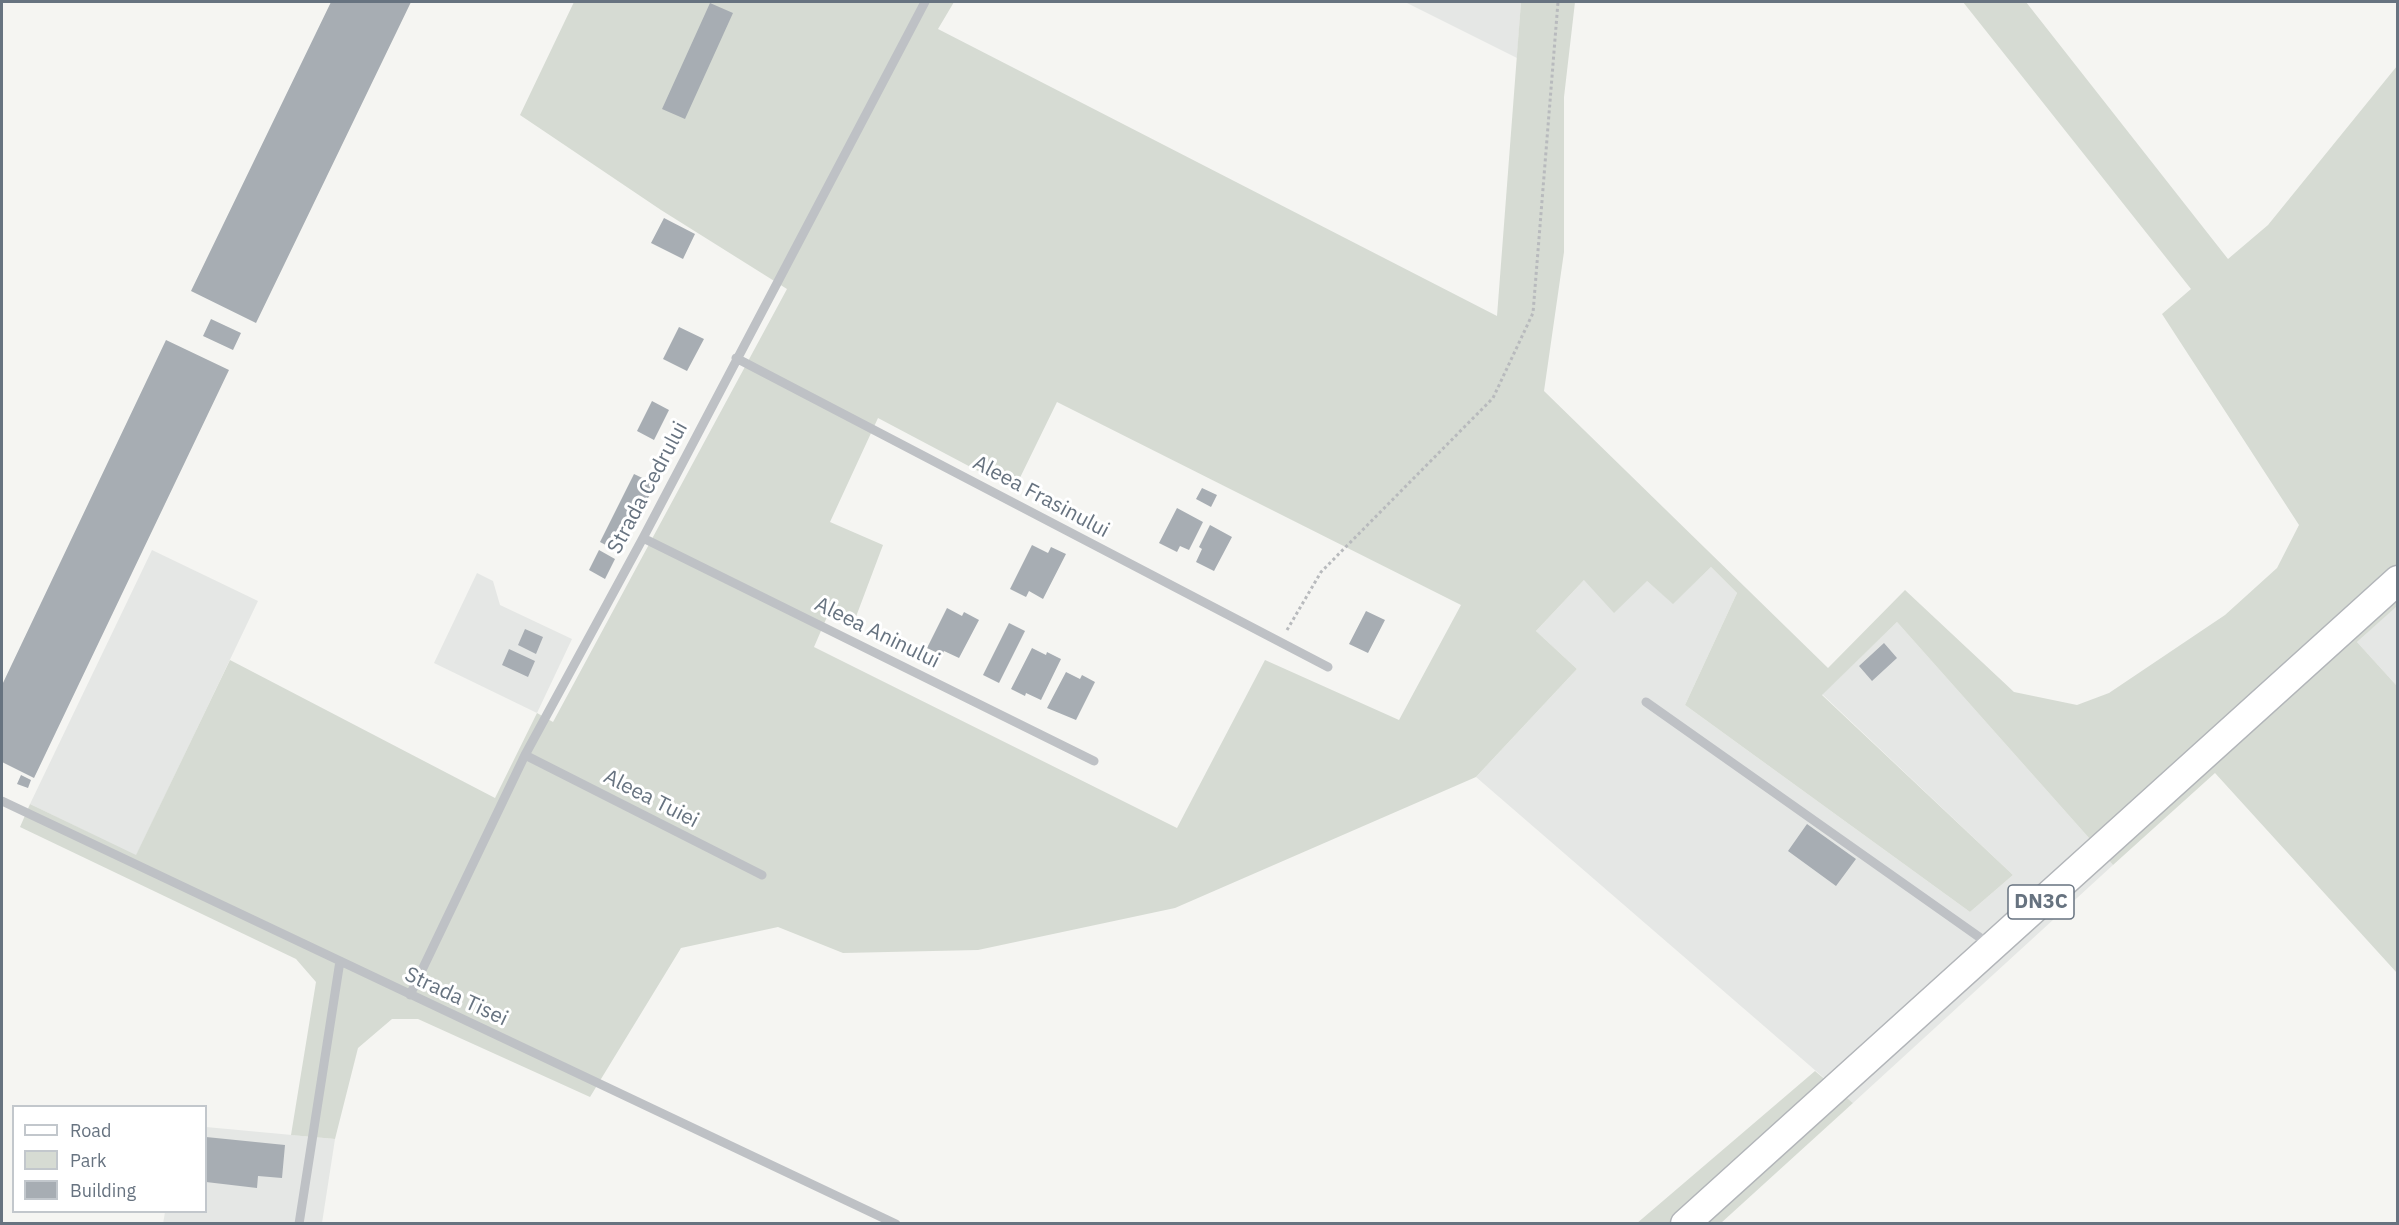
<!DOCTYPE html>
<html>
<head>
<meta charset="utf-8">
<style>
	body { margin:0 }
	#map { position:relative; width:2399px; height:1225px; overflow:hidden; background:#f5f5f2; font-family:"IBM Plex Sans",sans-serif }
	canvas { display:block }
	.frame { position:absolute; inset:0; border:3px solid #677380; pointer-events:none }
	.legend { position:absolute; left:12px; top:1105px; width:195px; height:108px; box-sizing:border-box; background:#fff; border:2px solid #c2c7cc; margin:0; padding:8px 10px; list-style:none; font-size:18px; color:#677380 }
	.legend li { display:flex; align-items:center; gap:12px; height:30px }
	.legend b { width:30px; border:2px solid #c2c7cc }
</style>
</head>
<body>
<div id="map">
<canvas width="2399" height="1225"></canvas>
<div class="frame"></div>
<ul class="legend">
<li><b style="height:8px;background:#fff"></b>Road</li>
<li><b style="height:16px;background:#d6dbd3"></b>Park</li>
<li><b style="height:16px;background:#a7adb3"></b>Building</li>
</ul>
</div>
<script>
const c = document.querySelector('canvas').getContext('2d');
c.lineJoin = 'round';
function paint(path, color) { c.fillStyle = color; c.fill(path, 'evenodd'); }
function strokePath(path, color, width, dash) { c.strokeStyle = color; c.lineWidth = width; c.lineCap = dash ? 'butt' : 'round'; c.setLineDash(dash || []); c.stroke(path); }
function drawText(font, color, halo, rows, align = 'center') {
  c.font = font + ' "IBM Plex Sans",sans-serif'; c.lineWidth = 6; c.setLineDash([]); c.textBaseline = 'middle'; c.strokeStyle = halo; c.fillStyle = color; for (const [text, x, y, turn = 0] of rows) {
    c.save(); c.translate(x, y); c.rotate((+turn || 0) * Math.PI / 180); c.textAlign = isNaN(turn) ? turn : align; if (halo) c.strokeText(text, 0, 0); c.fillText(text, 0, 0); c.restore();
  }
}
paint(new Path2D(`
	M1405 2H1521L1517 58Z
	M152 550 258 601 136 856 30 804Z
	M1711 567 1737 593 1685 705 1970 912 2013 875 1822 694 1897 622 2113 865 1853 1103 1476 777 1577 669 1536 631 1584 580 1647 581 1673 603Z
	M477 573 493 581 500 605 572 639 537 713 434 663Z
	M2397 605V686L2357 642Z
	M206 1127 335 1139 322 1223 163 1224 165 1212H206Z`), '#e5e7e5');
paint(new Path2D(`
	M574 2H954L938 29 1497 316 1521 2H1575L1564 97V252L1544 391 1828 668 1905 590 2014 692 2077 705 2109 693 2225 615 2277 568 2299 525 2162 314 2191 289 1963 2H2026L2228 259 2268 225 2397 66V606L2357 642 2397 686V973L2215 773 2113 865 1897 622 1822 695 2013 875 1970 912 1685 705 1737 593 1711 567 1673 604 1647 581 1614 613 1584 580 1536 631 1577 669 1476 777 1175 908 978 950 843 953 778 927 681 948 590 1097 418 1019H392L358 1048 335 1139 291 1135 316 982 296 959 20 827 30 804 136 855 230 660 495 798 537 713 553 722 787 289 661 210 520 115ZM1057 402 1461 605 1399 720 1265 660 1177 828 814 647 830 610 854 622 883 545 830 522 878 418 1014 490Z
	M1815 1071 1853 1103 1721 1223 1636 1224Z`), '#d6dbd3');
paint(new Path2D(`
	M331 2H411L256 323 191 291Z
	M710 3 733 13 685 119 662 109Z
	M664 218 695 234 683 259 651 243Z
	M211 319 241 333 233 350 203 336Z
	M679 327 704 339 687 371 663 359Z
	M166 340 229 370 34 778 2 762V685Z
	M652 401 669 410 654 440 637 431Z
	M634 474 655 484 621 553 600 542Z
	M1202 488 1217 495 1211 507 1196 499Z
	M1177 508 1203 522 1189 550 1180 546 1177 552 1159 543Z
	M1210 525 1232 537 1214 571 1196 562 1202 549 1199 547Z
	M1032 545 1048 553 1051 547 1066 554 1043 599 1029 591 1026 597 1010 589Z
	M599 550 615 559 605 579 589 570Z
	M947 608 962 616 964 612 979 620 959 658 944 651 942 655 927 648Z
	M1366 611 1385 620 1368 653 1349 644Z
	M1009 623 1025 631 999 683 983 675Z
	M525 629 543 637 536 654 518 645Z
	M1884 643 1897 658 1872 681 1859 666Z
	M1032 648 1046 655 1047 652 1061 659 1041 700 1026 693 1025 696 1011 689Z
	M509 649 535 661 528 677 502 665Z
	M1066 672 1080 679 1082 675 1095 682 1076 720 1047 708Z
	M21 775 31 780 28 788 17 784Z
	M1807 824 1856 859 1836 886 1788 851Z
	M206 1137 285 1145 282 1178 258 1176 257 1188 206 1182Z`), '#a7adb3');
const primary = new Path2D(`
	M1685 1224 2398 580`);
strokePath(primary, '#b2b5b9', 31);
strokePath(new Path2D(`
	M1287 630 1321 572 1493 398 1533 313 1558 2`), '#b8babd', 3, [3, 3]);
strokePath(new Path2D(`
	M736 358 1328 667
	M643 538 1094 761
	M1646 702 1989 944
	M525 755 762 875
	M2 801 896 1224
	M410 995 525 755 643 538 925 2
	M299 1224 340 961`), '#bec1c5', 9);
strokePath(primary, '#fff', 28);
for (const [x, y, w] of [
	[2041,902,66]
]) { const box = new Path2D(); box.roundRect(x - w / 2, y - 17, w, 34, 4.5); c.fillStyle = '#fff'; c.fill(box); strokePath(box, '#677380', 1.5); }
drawText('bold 20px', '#677380', null, [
	["DN3C",2041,902]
]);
drawText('21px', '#677380', '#fff', [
	["Strada Cedrului",648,488,-62],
	["Aleea Frasinului",1041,497,28],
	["Aleea Aninului",877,633,26],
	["Aleea Tuiei",651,799,27],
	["Strada Tisei",456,997,25]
]);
</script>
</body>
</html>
